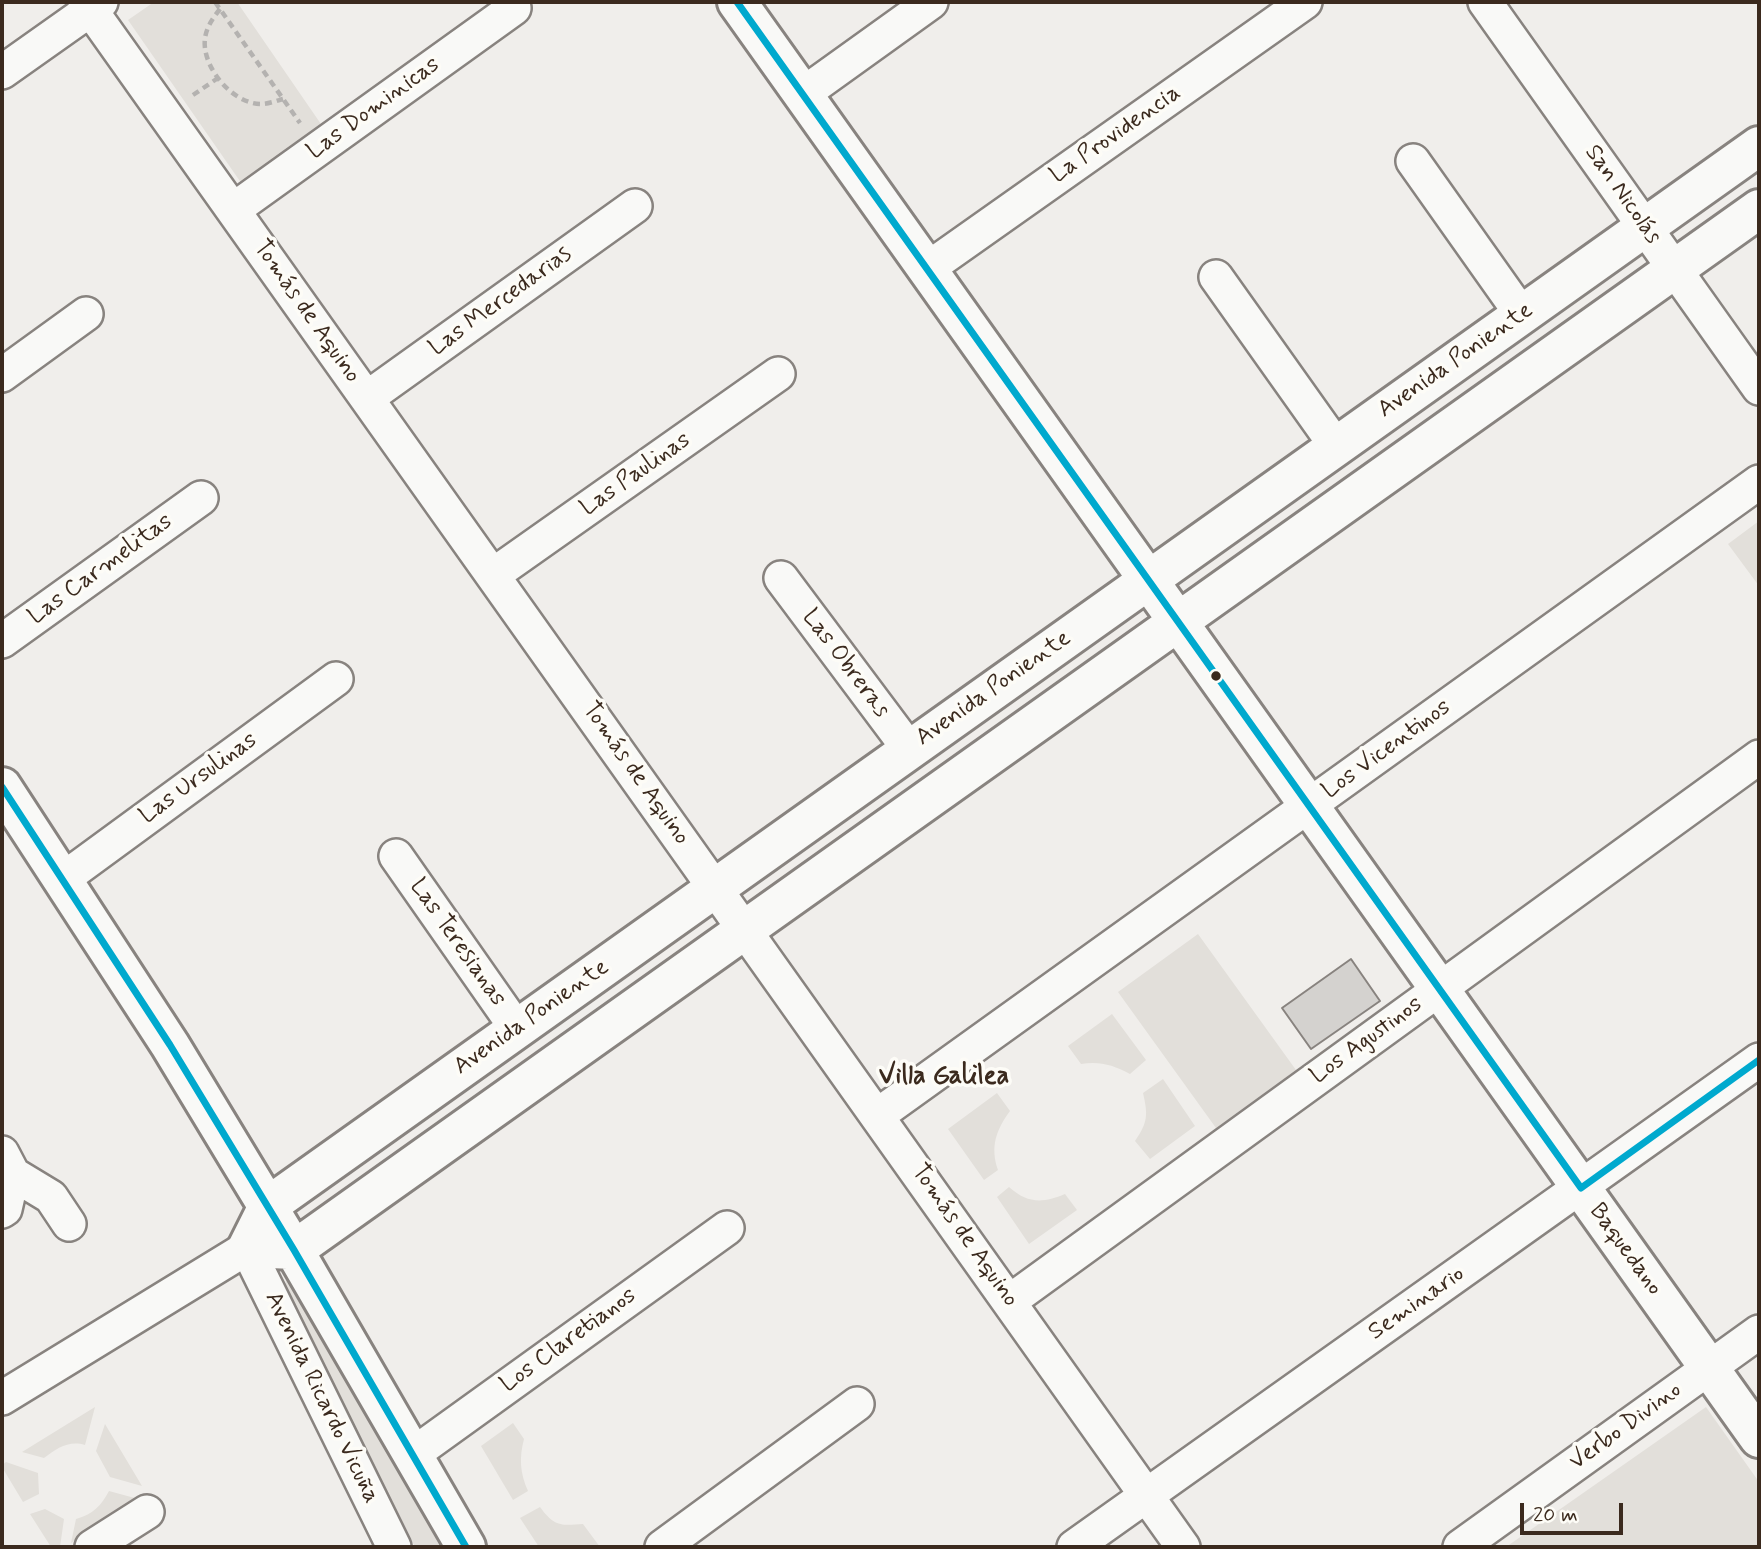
<!DOCTYPE html>
<html>
<head>
<meta charset="utf-8">
<style>
	body { margin:0 }
	#map { position:relative; width:1761px; height:1549px; overflow:hidden; background:#f0eeeb; font-family:Mynerve,sans-serif }
	canvas { display:block }
	.frame { position:absolute; inset:0; border:4px solid #3b2a1e; pointer-events:none }
	.scale { position:absolute; left:1520px; top:1503px; width:103px; height:32px; box-sizing:border-box; border:4px solid #3b2a1e; border-top:0; padding-left:9px; font-size:21px; line-height:24px; white-space:nowrap; color:#3b2a1e; -webkit-text-stroke:5px #fdfcf7; paint-order:stroke }
</style>
</head>
<body>
<div id="map">
<canvas width="1761" height="1549"></canvas>
<div class="frame"></div>
<div class="scale">20 m</div>
</div>
<script>
const c = document.querySelector('canvas').getContext('2d');
c.lineJoin = 'round';
function paint(path, color) { c.fillStyle = color; c.fill(path, 'evenodd'); }
function strokePath(path, color, width, dash) { c.strokeStyle = color; c.lineWidth = width; c.lineCap = dash ? 'butt' : 'round'; c.setLineDash(dash || []); c.stroke(path); }
function drawText(font, color, halo, rows, align = 'center') {
  c.font = font + ' Mynerve,sans-serif'; c.lineWidth = 7; c.setLineDash([]); c.textBaseline = 'middle'; c.strokeStyle = halo; c.fillStyle = color; for (const [text, x, y, turn = 0] of rows) {
    c.save(); c.translate(x, y); c.rotate((+turn || 0) * Math.PI / 180); c.textAlign = isNaN(turn) ? turn : align; if (halo) c.strokeText(text, 0, 0); c.fillText(text, 0, 0); c.restore();
  }
}
paint(new Path2D(`
	M154 2H237L323 127 244 187 128 20Z
	M1759 521V586L1728 544Z
	M1198 934 1296 1070 1216 1128 1118 992Z
	M1112 1014 1146 1060 1130 1074C1113 1065 1100 1061 1081 1064L1068 1046Z
	M1163 1079 1195 1126 1150 1159 1135 1141C1148 1122 1148 1115 1143 1093Z
	M997 1093 1010 1111C996 1130 990 1147 998 1170L984 1180 948 1129Z
	M1009 1187C1028 1204 1043 1203 1065 1194L1077 1210 1029 1244 997 1197Z
	M292 1275 454 1547H415L285 1286 286 1279Z
	M95 1407 85 1445C69 1440 57 1448 44 1458L22 1452Z
	M1706 1407 1759 1482V1547H1506Z
	M513 1423 524 1439C519 1458 520 1473 528 1491L513 1500 481 1446Z
	M105 1424 142 1486 110 1477 96 1451Z
	M6 1462 38 1473 39 1494 23 1502 2 1467V1465Z
	M109 1491 142 1500 71 1543 76 1519C93 1514 101 1506 109 1491Z
	M540 1507C554 1526 560 1526 583 1524L600 1547H539L520 1518Z
	M45 1509 64 1519 60 1547H51L30 1514Z`), '#e2dfda');
const building = new Path2D(`
	M1351 959 1380 1001 1311 1049 1282 1008Z`);
paint(building, '#d4d2cf');
strokePath(building, '#88837f', 2);
const minor = new Path2D(`
	M85 2 1183 1547
	M1485 2 1759 388
	M2 72 101 2
	M803 94 931 2
	M1413 161 1522 315
	M233 210 514 8
	M927 269 1305 2
	M1216 277 1336 446
	M2 375 86 314
	M367 398 635 206
	M493 575 778 374
	M781 578 909 749
	M2 641 201 498
	M396 856 517 1029
	M63 879 336 679
	M878 1115 1759 482
	M2 1153 13 1174 5 1209 2 1211
	M13 1174 51 1197 69 1224
	M1010 1301 1759 757
	M2 1398 247 1248 394 1547
	M412 1455 727 1228
	M92 1547 147 1512
	M662 1547 857 1404
	M1074 1547 1759 1060
	M1460 1547 1759 1332`);
const tertiary = new Path2D(`
	M737 2 1759 1438
	M1759 146 268 1206 247 1248 294 1250 1759 209
	M2 787 170 1045 294 1250 466 1547`);
strokePath(minor, '#88837f', 38);
strokePath(tertiary, '#88837f', 44);
strokePath(new Path2D(`
	M215 2 300 123
	M220 9C213 18 207 26 205 38 201 66 232 104 261 104 268 104 276 101 283 99
	M193 95 218 78`), '#b4b2b0', 4.5, [7, 5]);
strokePath(minor, '#f9f9f7', 33);
strokePath(tertiary, '#f9f9f7', 38);
strokePath(new Path2D(`
	M737 2 1581 1188 1759 1060
	M2 787 170 1045 294 1250 466 1547`), '#00a9ce', 7);
for (const [x, y, r, color] of [
	[1216,676,6,"#3b2a1e"]
]) { const dot = new Path2D(); dot.arc(x, y, r, 0, 2 * Math.PI); c.fillStyle = color; c.fill(dot); strokePath(dot, '#fdfcf7', 2.5); }
drawText('24px', '#3b2a1e', '#fdfcf7', [
	["Las Dominicas",374,109,-36],
	["La Providencia",1116,135,-35],
	["San Nicolás",1622,195,55],
	["Las Mercedarias",501,302,-36],
	["Tomás de Aquino",306,312,55],
	["Avenida Poniente",1456,361,-35],
	["Las Paulinas",636,475,-35],
	["Las Carmelitas",101,570,-36],
	["Las Obreras",845,664,53],
	["Avenida Poniente",994,689,-35],
	["Los Vicentinos",1387,750,-36],
	["Tomás de Aquino",635,774,55],
	["Las Ursulinas",199,779,-36],
	["Las Teresianas",457,943,55],
	["Avenida Poniente",532,1018,-35],
	["Los Agustinos",1367,1041,-36],
	["Tomás de Aquino",964,1236,55],
	["Baquedano",1625,1250,54],
	["Seminario",1417,1304,-35],
	["Los Claretianos",569,1341,-36],
	["Avenida Ricardo Vicuña",321,1398,64],
	["Verbo Divino",1626,1427,-36]
]);
drawText('bold 26px', '#3b2a1e', '#fdfcf7', [
	["Villa Galilea",944,1078]
]);
</script>
</body>
</html>
